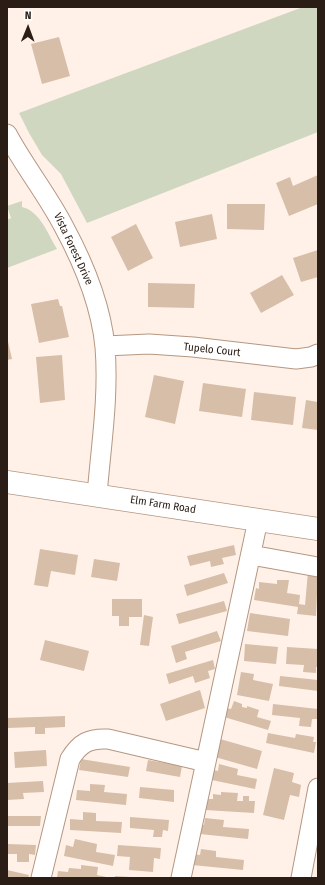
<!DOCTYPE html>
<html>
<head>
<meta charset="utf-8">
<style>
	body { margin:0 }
	#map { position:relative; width:325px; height:885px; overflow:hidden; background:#fff1e8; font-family:"Fira Sans Condensed",sans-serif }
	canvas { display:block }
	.frame { position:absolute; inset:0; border:8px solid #291d15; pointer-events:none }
	.north { position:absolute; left:8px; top:8px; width:40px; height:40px; -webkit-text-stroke:3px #fff; paint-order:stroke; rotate:1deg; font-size:11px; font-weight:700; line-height:16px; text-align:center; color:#291d15 }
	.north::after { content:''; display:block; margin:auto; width:14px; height:18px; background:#291d15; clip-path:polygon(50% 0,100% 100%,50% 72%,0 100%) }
</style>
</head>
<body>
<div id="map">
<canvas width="325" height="885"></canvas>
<div class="frame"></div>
<div class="north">N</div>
</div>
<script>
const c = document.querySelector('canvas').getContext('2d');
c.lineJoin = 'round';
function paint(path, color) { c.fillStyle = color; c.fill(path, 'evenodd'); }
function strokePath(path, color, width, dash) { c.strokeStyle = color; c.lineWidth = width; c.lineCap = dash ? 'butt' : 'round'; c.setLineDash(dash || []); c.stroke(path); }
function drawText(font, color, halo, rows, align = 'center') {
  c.font = font + ' "Fira Sans Condensed",sans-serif'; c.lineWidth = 3; c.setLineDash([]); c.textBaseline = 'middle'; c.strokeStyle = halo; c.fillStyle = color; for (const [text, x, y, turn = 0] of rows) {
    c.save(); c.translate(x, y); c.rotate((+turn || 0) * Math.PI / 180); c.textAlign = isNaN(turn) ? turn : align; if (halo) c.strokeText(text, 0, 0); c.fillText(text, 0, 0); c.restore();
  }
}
paint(new Path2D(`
	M303 7H318V132L87 223 61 174 42 155 29 133 19 113Z
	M22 201V207C40 211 48 234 57 249L7 268V220L11 218 7 206Z`), '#d0d7c0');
paint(new Path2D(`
	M59 37 70 76 42 84 31 44Z
	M318 175V204L289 216 276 183 290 177 293 186Z
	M227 204H265L264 230 227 229Z
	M212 214 217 239 180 247 175 222Z
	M136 224 153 258 128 271 111 237Z
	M318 250V277L301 282 293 258Z
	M282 275 294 295 261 313 250 293Z
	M148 283 195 284 194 308 148 307Z
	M58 299 60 306H62L69 337 39 343 31 304Z
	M7 337 12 359 7 360Z
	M62 355 65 400 40 403 36 357Z
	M154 375 184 381 175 424 145 417Z
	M203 383 246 389 242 417 199 411Z
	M254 392 296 397 293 425 251 420Z
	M306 400 318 402V430L302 428Z
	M234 545 236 555 222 558 224 564 211 567 210 561 190 566 187 556Z
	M40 549 78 555 75 575 51 571 48 587 34 585Z
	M94 559 120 563 117 581 91 577Z
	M308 572 318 573 316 616 297 614 298 607 254 600 256 588 259 589V582L277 584V580H289L287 593 300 595 299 604 305 605Z
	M224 573 228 583 187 596 184 585Z
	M112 599H142V617H129V626H119V616H112Z
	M224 601 227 611 179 624 176 614Z
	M250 613 290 619 288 636 247 631Z
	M144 615 153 617 149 646 140 645Z
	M217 631 221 641 185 652 187 659 176 663 171 646Z
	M45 640 89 651 84 671 40 660Z
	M245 644 278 647 276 664 244 661Z
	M287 647 318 649V667H316V673L303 672 304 665 286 664Z
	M213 660 215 669 208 671 210 678 195 683 193 676 169 684 166 674Z
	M241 672 254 674 253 680 273 684 269 701 237 695Z
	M280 676 318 680V691L279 686Z
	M200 690 205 708 166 721 160 704Z
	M234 701 242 704V707L247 708V706L259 710 257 717 271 721 268 730 224 717 226 708 231 709Z
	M273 704 318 709V719H312L311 727 299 726 300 718 272 715Z
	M65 716V727L45 728V734H35V727L8 728V718Z
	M268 733 295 738 296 734 314 737 313 742H316L314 753 266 743Z
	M220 739 262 751 257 769 215 757Z
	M46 750 47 766 15 768 14 752Z
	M81 759 130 767 128 777 79 770Z
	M148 760 182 766 180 777 146 771Z
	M219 764 238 769 237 775 257 779 255 789 207 779 209 769 218 771Z
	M274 768 294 773 292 782 301 785 299 797 290 795 284 820 263 815Z
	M43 781 44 792 23 793 24 799 7 800V783Z
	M90 784 105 785 104 792 127 794 126 805 76 800 77 790 90 791Z
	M140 787 174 790V802L139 798Z
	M221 792 238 793 237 801H243V796H249V801H255L254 813 205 810V799H213V794L221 795Z
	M83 812 96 813V821L122 822 121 833 70 830V819L83 820Z
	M7 816H41L40 826H7Z
	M130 817 169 820 168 831 163 830 162 837H153L154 830 130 828Z
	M205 818 224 820 223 827 249 829 248 839 200 834 201 824 204 825Z
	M75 839 97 844 96 852 115 855 113 866 64 856 66 845 73 847Z
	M7 844 36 845 35 855 29 854V862H17V854H7Z
	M118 845 161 848 160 859 154 858 153 872 129 870 130 857 117 856Z
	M201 849 216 851V857L244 860 243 870 192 865 193 854 200 855Z
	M81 865 98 867 97 875 111 878H57L58 871 68 872 69 868 81 869Z
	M7 870 29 875 28 878H7Z
	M115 876 131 877V878H115Z`), '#d7bea8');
const street = new Path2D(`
	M7 134C24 166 47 194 64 227 84 264 101 305 105 347 109 396 101 446 97 495
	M105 346 149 344 193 347 296 359 311 357 318 354
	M251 555 318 567
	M41 878 70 759C80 743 89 738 108 739L206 762
	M181 878 258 520
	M301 878 318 788`);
const secondary = new Path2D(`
	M7 482 318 529`);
strokePath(street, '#b59782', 21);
strokePath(secondary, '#b59782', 24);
strokePath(street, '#fff', 19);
strokePath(secondary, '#fff', 22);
drawText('11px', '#291d15', '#fff', [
	["Vista Forest Drive",73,249,65],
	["Tupelo Court",212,350,6],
	["Elm Farm Road",163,505,9]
]);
</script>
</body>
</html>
